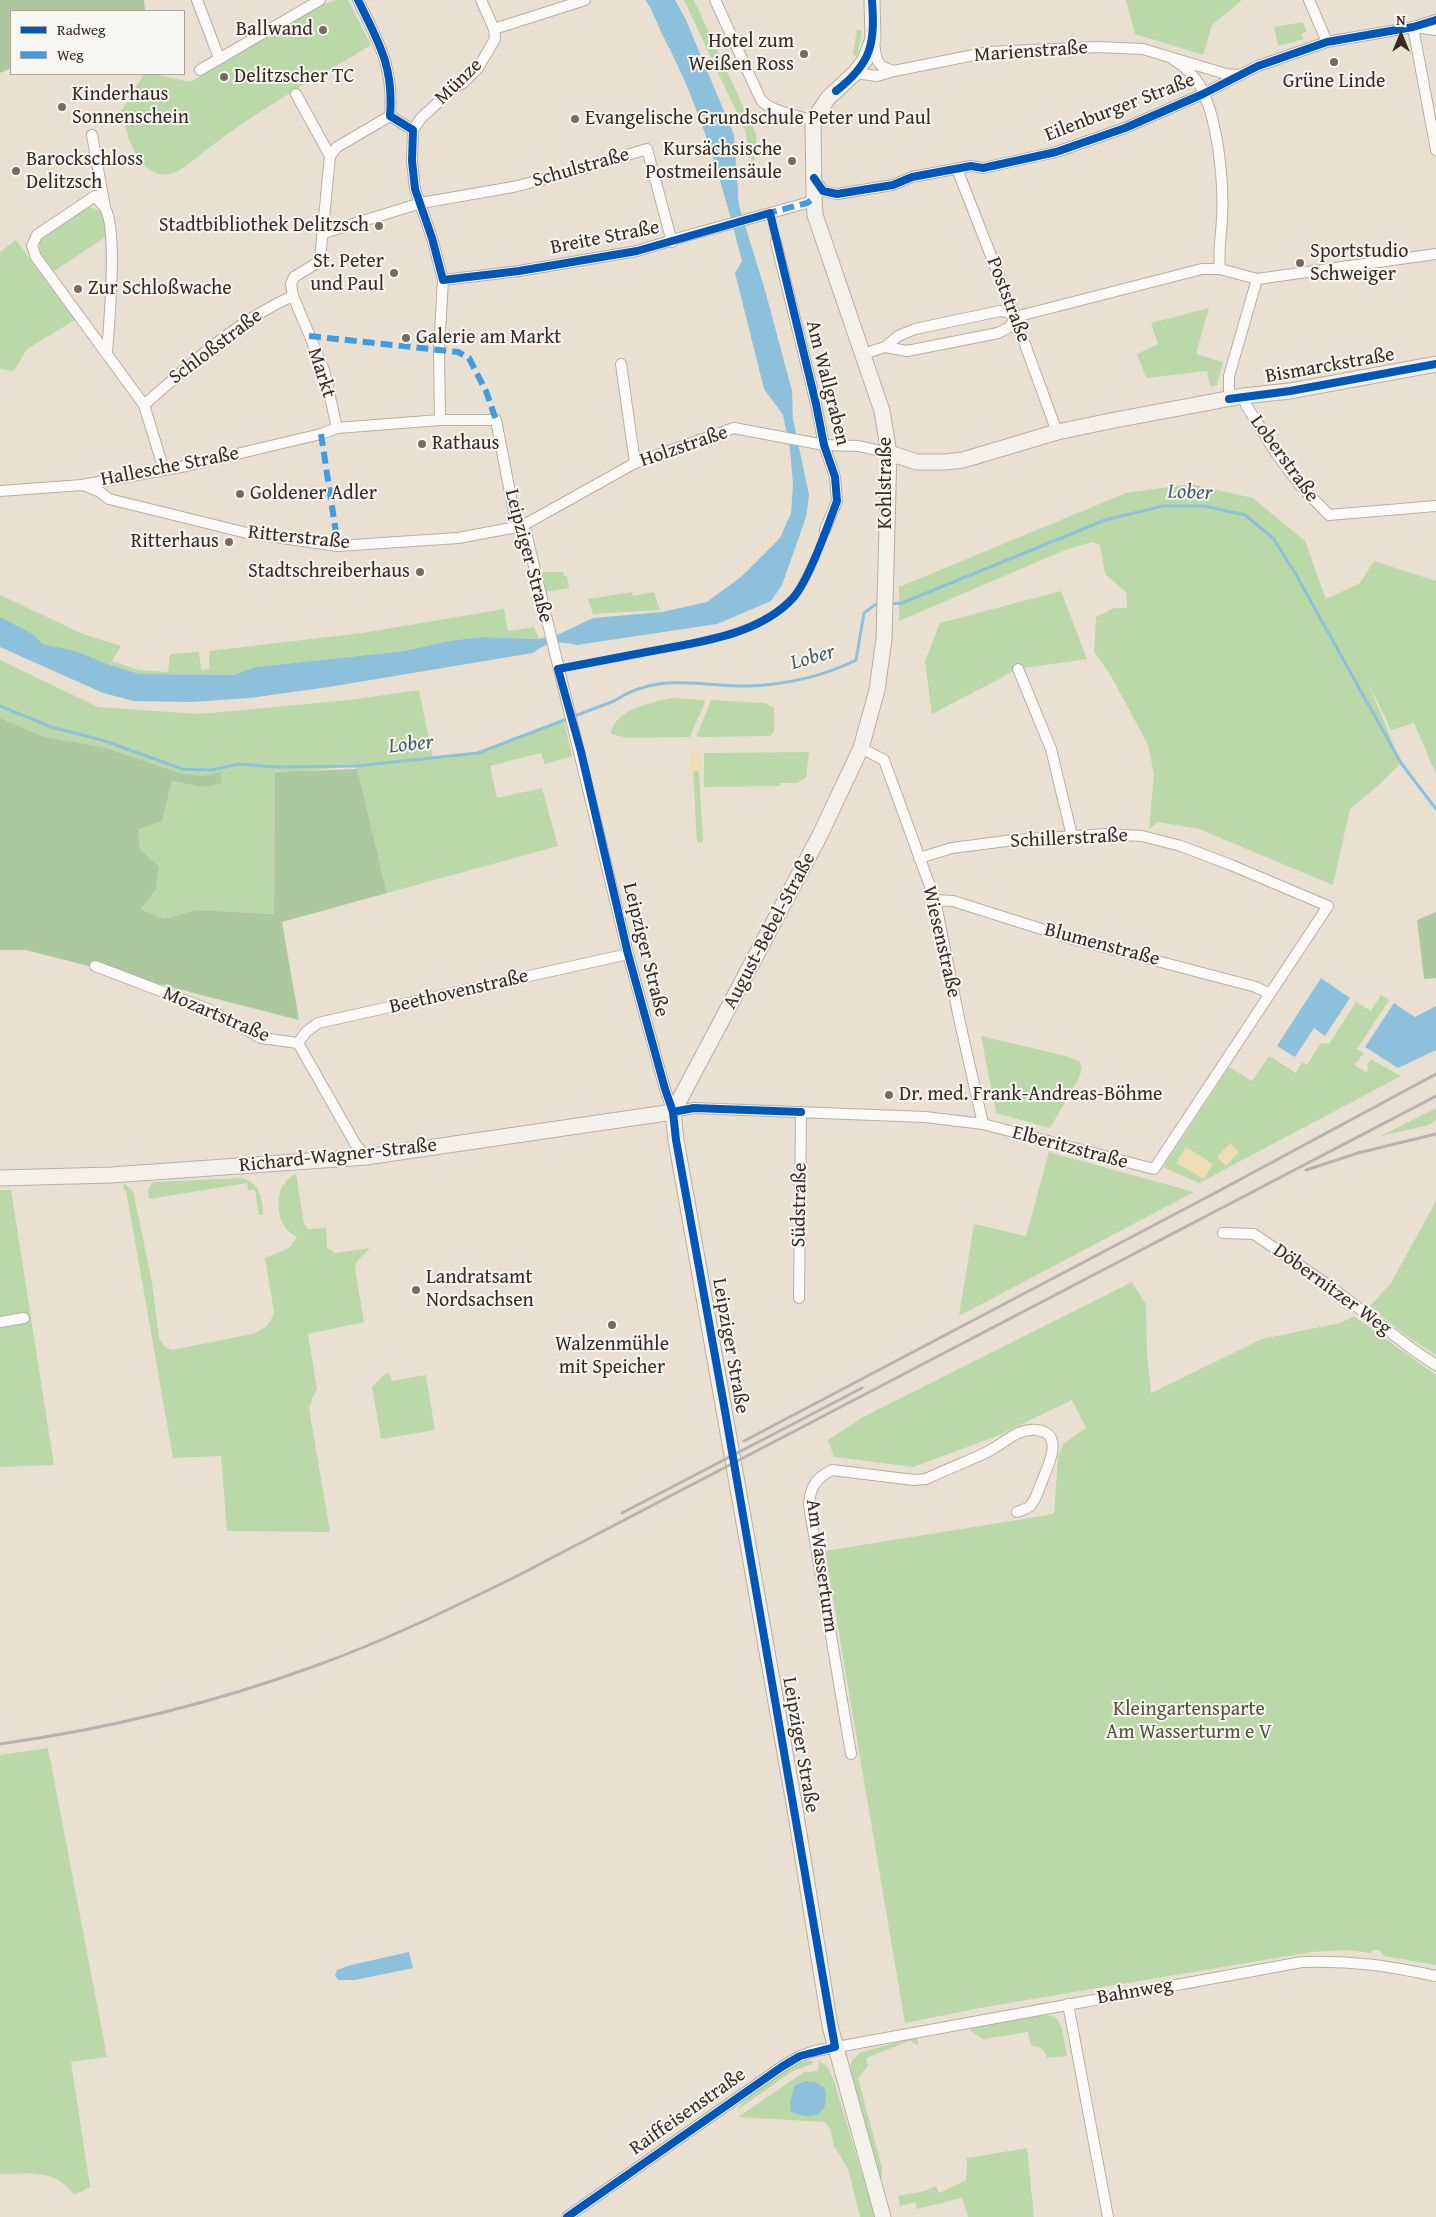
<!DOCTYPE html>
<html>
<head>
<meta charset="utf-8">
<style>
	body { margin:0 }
	#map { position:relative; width:1436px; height:2217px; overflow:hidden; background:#eae0d2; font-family:"Gentium Book Plus",serif }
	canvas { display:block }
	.legend { position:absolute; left:10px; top:10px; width:175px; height:65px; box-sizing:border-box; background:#f6f6f2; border:1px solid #aba49d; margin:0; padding:6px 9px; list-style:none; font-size:15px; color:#3b2a1e }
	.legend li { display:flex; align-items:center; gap:10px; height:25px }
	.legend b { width:25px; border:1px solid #aba49d }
	.north { position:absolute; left:1376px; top:10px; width:50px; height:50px; -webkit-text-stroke:4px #f6f6f2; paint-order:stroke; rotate:0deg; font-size:14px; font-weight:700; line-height:20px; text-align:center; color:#3b2a1e }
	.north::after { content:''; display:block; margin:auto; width:18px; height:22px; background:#3b2a1e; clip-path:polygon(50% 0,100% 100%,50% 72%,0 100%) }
</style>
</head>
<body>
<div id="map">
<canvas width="1436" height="2217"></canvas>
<ul class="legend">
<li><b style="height:6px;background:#0057b8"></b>Radweg</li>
<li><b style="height:6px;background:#3f9ce0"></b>Weg</li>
</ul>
<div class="north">N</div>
</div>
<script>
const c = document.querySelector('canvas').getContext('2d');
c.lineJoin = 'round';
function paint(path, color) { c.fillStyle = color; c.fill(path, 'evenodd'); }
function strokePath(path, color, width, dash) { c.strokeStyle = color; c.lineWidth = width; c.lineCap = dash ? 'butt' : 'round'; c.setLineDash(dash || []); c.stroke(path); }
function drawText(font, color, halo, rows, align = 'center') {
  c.font = font + ' "Gentium Book Plus",serif'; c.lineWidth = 4; c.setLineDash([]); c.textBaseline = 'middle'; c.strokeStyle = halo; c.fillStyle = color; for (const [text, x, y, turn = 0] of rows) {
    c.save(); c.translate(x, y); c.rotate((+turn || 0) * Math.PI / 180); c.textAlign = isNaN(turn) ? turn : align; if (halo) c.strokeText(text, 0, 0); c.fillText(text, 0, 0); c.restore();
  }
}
paint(new Path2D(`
	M337 0H348L371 45C315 79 257 110 206 150 194 159 177 178 160 174 135 169 127 133 121 112L144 74H154L190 82 298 19 325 4Z
	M684 0H694L756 134 757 145 753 169 745 130Z
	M1126 0H1241V1L1212 25 1203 55 1135 34Z
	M1303 22 1307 32 1302 33 1301 36 1304 39 1278 46 1274 27Z
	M857 29 862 31 857 57 853 54Z
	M90 207 101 211 105 217 107 236 53 272C45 262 34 252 42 238L84 209Z
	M16 240 75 320 27 349 14 371 0 369V252Z
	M1209 308 1196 354 1223 362 1217 385 1210 387 1207 371 1146 378 1137 354 1158 344 1151 323Z
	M1191 484 1253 498 1305 541 1326 599 1360 583 1374 561 1436 581V774L1414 723 1391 730 1368 682 1401 763 1380 784 1350 809 1333 885 1199 829 1158 822 1149 829 1154 774 1148 745 1110 674 1094 652 1096 617 1114 608H1127L1126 592 1105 574 1100 545 1092 542 1065 550 899 621V587L1126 493Z
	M541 572H563L564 576H567L569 588 545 592Z
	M1061 591 1087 659 1018 669 932 714 925 661 940 623Z
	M632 592 633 596 654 592 660 610 593 614 588 599Z
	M0 595 83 634 121 646 112 661 139 670 168 672 170 654 199 652 201 670 209 669V651L362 633 504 609 508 631 534 627 539 639 481 637 448 641 404 651 256 667 234 675 139 674 110 665 76 651 43 644 33 634 0 617Z
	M0 660 98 707 199 714 349 700 419 690 433 758 478 753 564 720 572 756 545 764 541 753 490 766 497 798 542 788 558 846 387 893 356 766 293 772 275 771 274 914 196 910 164 919 141 909 156 889 140 849 138 830 162 821 172 781 203 787V776L180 773 106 748 42 736 2 719 0 718Z
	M672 698 704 700 705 702 690 737 628 738 611 734C613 710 652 702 672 698Z
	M711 700 765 703 774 708V731L770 736 698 737 697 735Z
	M809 752 806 778 796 783H780V786L704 787V753Z
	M693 771H699L703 842 697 843Z
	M1381 995 1389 1000 1357 1049 1364 1053 1354 1065 1366 1072 1369 1067 1367 1065 1371 1059 1401 1076 1199 1183 1163 1167 1229 1067 1252 1081 1269 1056 1296 1073 1302 1062 1307 1065 1321 1043 1329 1044 1356 1002 1371 1011Z
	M981 1036 1066 1056 1080 1062 1082 1069 1079 1078 1050 1128 996 1113Z
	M1436 1108V1120L1429 1125 1381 1136Z
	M1049 1152 1194 1192 959 1316 974 1224 1026 1236Z
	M296 1174 304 1224 308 1229 326 1228 327 1248 336 1253 370 1248 357 1261 355 1268 364 1322 308 1334 317 1389 312 1399 309 1408 330 1532 227 1531 221 1456 173 1458 126 1190 123 1189 124 1183 133 1191 152 1282 159 1338 165 1347 172 1350 252 1334C265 1329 270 1325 274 1312L265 1258 289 1248 297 1237C294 1235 290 1233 287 1230 274 1214 275 1182 296 1174Z
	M242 1178C259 1182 263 1199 263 1215H259L255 1190H248L247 1183 149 1199 148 1189 153 1182Z
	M0 1190H11L54 1465 0 1467Z
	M1436 1201V1355L1414 1341 1369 1307 1391 1283Z
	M1132 1282 1146 1304 1147 1354 1151 1393 1262 1339 1340 1323 1354 1316 1436 1375V1965L1384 1956 1379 1950H1372V1953L1344 1950 1312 1952 985 2007 905 2023 825 1551 1054 1514 1058 1457 1063 1444 1086 1428 1072 1400 997 1436 913 1467 834 1457 828 1440 865 1416Z
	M390 1373 392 1381 426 1375 435 1430 381 1439 372 1387 385 1374Z
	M48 1748 107 2057 71 2062 90 2187 74 2195C57 2169 28 2174 0 2174V1755Z
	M1042 2014 1056 2017 1062 2028 1067 2056 1047 2058C1045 2049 1040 2046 1031 2046L1028 2032 983 2039 971 2031V2027Z
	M916 2037 918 2041V2045L910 2041 907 2042 866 2058 868 2066 858 2078 882 2168V2177L878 2180 851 2073V2063L859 2053Z
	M805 2061H813L812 2064 793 2071 737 2110C745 2096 790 2067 805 2061Z
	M819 2061 827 2066 833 2078 875 2217H860L848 2169 834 2146 830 2129 825 2122 738 2117 804 2072 818 2071Z
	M1027 2148 1034 2217H968L962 2198 917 2209 915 2202 900 2206 898 2196 925 2191 936 2186 939 2193 966 2180 967 2158Z`), '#bbd8a9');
paint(new Path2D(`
	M0 0H144L145 11H11V68L0 73Z
	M0 718 42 736 106 748 180 773 203 776 221 772V783L203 787 172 781 162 821 138 830 140 849 159 867 156 889 141 909 164 919 196 910 274 914 275 772 357 769 387 893 282 922 299 1020 26 950H0Z
	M1436 912V978L1424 979 1417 920Z`), '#abc89e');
paint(new Path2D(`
	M690 753H701L702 770 690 771Z
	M1230 1143 1239 1152 1226 1166 1217 1157Z
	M1186 1147 1213 1164 1204 1179 1176 1163Z`), '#ecddb5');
paint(new Path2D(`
	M645 0H675L686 20 734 135 739 206 765 290 792 391 793 419 809 495 806 517 782 585 771 601 717 624 577 645C557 641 550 641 533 653L329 687 250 698 192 702 134 701 103 693 0 647V617L33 634 43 644 76 651 110 665 139 674 234 675 256 667 404 651 448 641 481 637 539 639 557 635 593 618 662 612 707 602 742 576 780 538 791 513 793 484 790 450 783 415 764 389 735 273 742 261C722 182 700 105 662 34 656 22 653 10 645 0Z
	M1321 978 1350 998 1325 1036 1314 1028 1295 1057 1277 1046Z
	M1394 1003 1415 1017 1436 1006V1050L1398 1068 1365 1047Z
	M409 1952 413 1968 355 1980H338L335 1976 337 1970 351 1965Z
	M805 2081 815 2082 824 2087C832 2113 814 2122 791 2112L790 2104 794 2086Z`), '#8dc1db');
strokePath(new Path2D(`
	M888 604 902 603 1105 520 1163 506H1204L1245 515 1273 538 1295 573 1401 763 1436 809
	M0 706 51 727 105 741 182 769 212 770 239 764 274 767 356 766 478 753 614 701C660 671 699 687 749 686 784 685 825 676 856 660L864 613 875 605 879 604`), '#8dc1db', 3);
const street = new Path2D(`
	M197 0 219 58
	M358 0C379 43 394 67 390 116L413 130 412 161 415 189 432 238 443 280 439 349 440 420
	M715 0 761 100C773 113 796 114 813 121
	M1309 0 1327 42
	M1413 27 1436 150
	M1414 27 1436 30
	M494 29 585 0
	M874 41C876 58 875 67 894 71
	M1174 60C1184 66 1192 73 1199 84 1218 117 1224 181 1222 219 1221 236 1218 252 1220 269
	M200 70 320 0
	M855 73 877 76 894 71 989 52 1097 47 1143 49 1226 74 1238 75
	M296 94 330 156 320 259 317 263 294 277 291 284 293 296 324 370 337 428
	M413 130 421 118 454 88 463 83 478 68 495 39 494 29 481 0
	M92 135 105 208
	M330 156 337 147 390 116
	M957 169 1015 317 1057 432
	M814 178 823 191 837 194 893 185 912 177 971 166 983 168 1056 152 1125 128 1203 94 1258 66 1327 42 1413 27 1436 20
	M324 233 421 203 513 187 572 172 647 149 672 242
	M776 242 816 404 824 445 835 477 837 501 825 530
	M443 280 519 271 637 251 686 236 807 203 814 198
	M885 347 907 351 998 333 1010 327 1015 317 1202 269H1220L1257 279 1436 254
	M107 353C109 324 118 230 105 208 102 204 98 200 95 196L37 235 32 246 36 257 144 405 164 470
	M863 354 885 347 898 336 915 329 1000 311 1007 312 1015 317
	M621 364 635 463
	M1243 396 1246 405 1278 456 1299 484 1329 515 1436 506
	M1229 399V376L1257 279
	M144 405C190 365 237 320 293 296
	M83 485 100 492 109 499 247 533 338 546 458 538 522 526 635 463 734 428 824 445 859 446 889 453
	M0 491 82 485 186 466 321 434 337 428 440 420H496L515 518 526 533 628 954 665 1089 673 1112 694 1108 925 1117 983 1124 1154 1169 1328 906 1231 865 1181 846 1142 836 1106 834 1014 840 952 848 919 858
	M1018 669 1051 749 1072 836
	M861 748 884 760 935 900 960 1023 983 1124
	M935 900 953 901 1073 939 1256 987 1268 993
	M95 966 208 1009 261 1038 298 1043
	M298 1043 306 1032 318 1023 628 954
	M298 1043 356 1145 366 1157
	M1223 1233 1254 1234 1331 1287 1415 1351 1436 1365
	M799 1298 801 1112
	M0 1322 24 1318
	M851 1754 809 1505C810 1487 816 1478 832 1470L914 1480 926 1479C947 1469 969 1461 989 1451 1006 1442 1017 1428 1037 1430 1065 1434 1048 1466 1042 1481 1039 1489 1036 1499 1031 1505 1028 1509 1022 1510 1017 1512
	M1068 2004 1108 2217
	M567 2217 783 2066 800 2056 815 2051 1302 1962C1351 1960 1388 1966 1436 1976`);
const secondary = new Path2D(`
	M889 453 917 462H945L963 460 1057 432 1115 420 1243 396 1290 391 1436 364
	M673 1112 820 835 861 748 877 690 884 639 889 453 882 411 815 215 814 198 813 121 828 98 855 73 865 60 873 39 872 0
	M673 1112 676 1140 795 1809 830 2026 883 2217
	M0 1178 111 1175 366 1157 673 1112`);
strokePath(street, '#b6aea4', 12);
strokePath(secondary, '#b6aea4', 17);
strokePath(street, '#fcfaf8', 10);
strokePath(secondary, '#f4f0ea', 15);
strokePath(new Path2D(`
	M1306 1170 1358 1153 1436 1134
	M744 1441 1215 1193 1436 1074
	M622 1513 862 1388
	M0 1744C107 1729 214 1703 315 1666 385 1641 452 1608 519 1575L1436 1096`), '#b6b3af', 3);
strokePath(new Path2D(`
	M765 214 807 203 814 198
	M309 336 458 352 469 358 486 391 496 420
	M321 434 338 546`), '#3f9ce0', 6, [12, 6]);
strokePath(new Path2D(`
	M358 0C379 43 394 67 390 116L413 130 412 161 415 189 432 238 443 280 519 271 637 251 770 213 816 404 824 445 835 477 837 501C828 525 809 580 793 598 759 635 699 642 652 651 621 657 590 663 558 669L581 752 628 954 665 1089 673 1112 676 1140 725 1411 835 2047 800 2056 783 2066 567 2217
	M836 91C872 63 875 44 872 0
	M814 178 823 191 837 194 893 185 912 177 971 166 983 168 1056 152 1125 128 1203 94 1258 66 1327 42 1413 27 1436 20
	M1229 399 1290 391 1436 364
	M673 1112 694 1108 801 1112`), '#0057b8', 8);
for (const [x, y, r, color] of [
	[323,30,5,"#786a5d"],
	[804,54,5,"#786a5d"],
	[1334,62,5,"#786a5d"],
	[224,77,5,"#786a5d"],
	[62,107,5,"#786a5d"],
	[575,119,5,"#786a5d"],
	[792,161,5,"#786a5d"],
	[16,171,5,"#786a5d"],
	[379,226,5,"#786a5d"],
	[1300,263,5,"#786a5d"],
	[394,273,5,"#786a5d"],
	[78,289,5,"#786a5d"],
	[406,338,5,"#786a5d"],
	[422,444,5,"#786a5d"],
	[240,494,5,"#786a5d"],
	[229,542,5,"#786a5d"],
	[420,572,5,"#786a5d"],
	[889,1095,5,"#786a5d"],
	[416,1290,5,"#786a5d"],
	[612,1325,5,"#786a5d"]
]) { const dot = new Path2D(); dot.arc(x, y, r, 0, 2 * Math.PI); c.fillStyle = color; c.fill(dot); strokePath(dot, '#f6f6f2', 2); }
drawText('20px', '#3b2a1e', '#f6f6f2', [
	["Ballwand",313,30,"right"],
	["Hotel zum",794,42,"right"],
	["Weißen Ross",794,65,"right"],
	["Delitzscher TC",234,77],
	["Grüne Linde",1334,82,"center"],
	["Kinderhaus",72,95],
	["Sonnenschein",72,118],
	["Evangelische Grundschule Peter und Paul",585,119],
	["Kursächsische",782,150,"right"],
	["Postmeilensäule",782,173,"right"],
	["Barockschloss",26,160],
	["Delitzsch",26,183],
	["Stadtbibliothek Delitzsch",369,226,"right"],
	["Sportstudio",1310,252],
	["Schweiger",1310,275],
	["St. Peter",384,262,"right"],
	["und Paul",384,285,"right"],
	["Zur Schloßwache",88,289],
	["Galerie am Markt",416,338],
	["Rathaus",432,444],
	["Goldener Adler",250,494],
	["Ritterhaus",219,542,"right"],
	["Stadtschreiberhaus",410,572,"right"],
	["Dr. med. Frank-Andreas-Böhme",899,1095],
	["Landratsamt",426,1278],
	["Nordsachsen",426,1301],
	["Walzenmühle",612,1345,"center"],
	["mit Speicher",612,1368,"center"]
], 'left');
drawText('20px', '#3b2a1e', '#f6f6f2', [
	["Marienstraße",1031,52,-4],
	["Münze",459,82,-44],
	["Eilenburger Straße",1120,108,-21],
	["Schulstraße",581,168,-16],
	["Breite Straße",605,238,-11],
	["Poststraße",1008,300,69],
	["Schloßstraße",216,347,-37],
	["Bismarckstraße",1330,366,-10],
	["Markt",321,373,72],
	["Am Wallgraben",827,383,76],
	["Holzstraße",684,447,-19],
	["Loberstraße",1284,459,54],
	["Hallesche Straße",170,467,-11],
	["Kohlstraße",886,483,-90],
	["Ritterstraße",299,538,6],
	["Leipziger Straße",528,556,75],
	["Schillerstraße",1069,839,-3],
	["August-Bebel-Straße",770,931,-62],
	["Wiesenstraße",941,942,77],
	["Blumenstraße",1102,945,15],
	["Leipziger Straße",645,950,76],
	["Beethovenstraße",459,992,-13],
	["Mozartstraße",216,1015,23],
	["Elberitzstraße",1070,1148,15],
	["Richard-Wagner-Straße",338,1156,-6],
	["Südstraße",800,1205,-89],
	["Döbernitzer Weg",1332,1290,36],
	["Leipziger Straße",730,1346,80],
	["Am Wasserturm",821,1566,82],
	["Leipziger Straße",800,1745,80],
	["Bahnweg",1135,1992,-10],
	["Raiffeisenstraße",688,2112,-35]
]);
drawText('20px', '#515438', '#f6f6f2', [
	["Kleingartensparte",1189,1710],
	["Am Wasserturm e V",1189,1733]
]);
drawText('italic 21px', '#4a5a62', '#f6f6f2', [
	["Lober",1190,493,2],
	["Lober",813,658,-16],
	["Lober",411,745,-6]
]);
</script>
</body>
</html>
